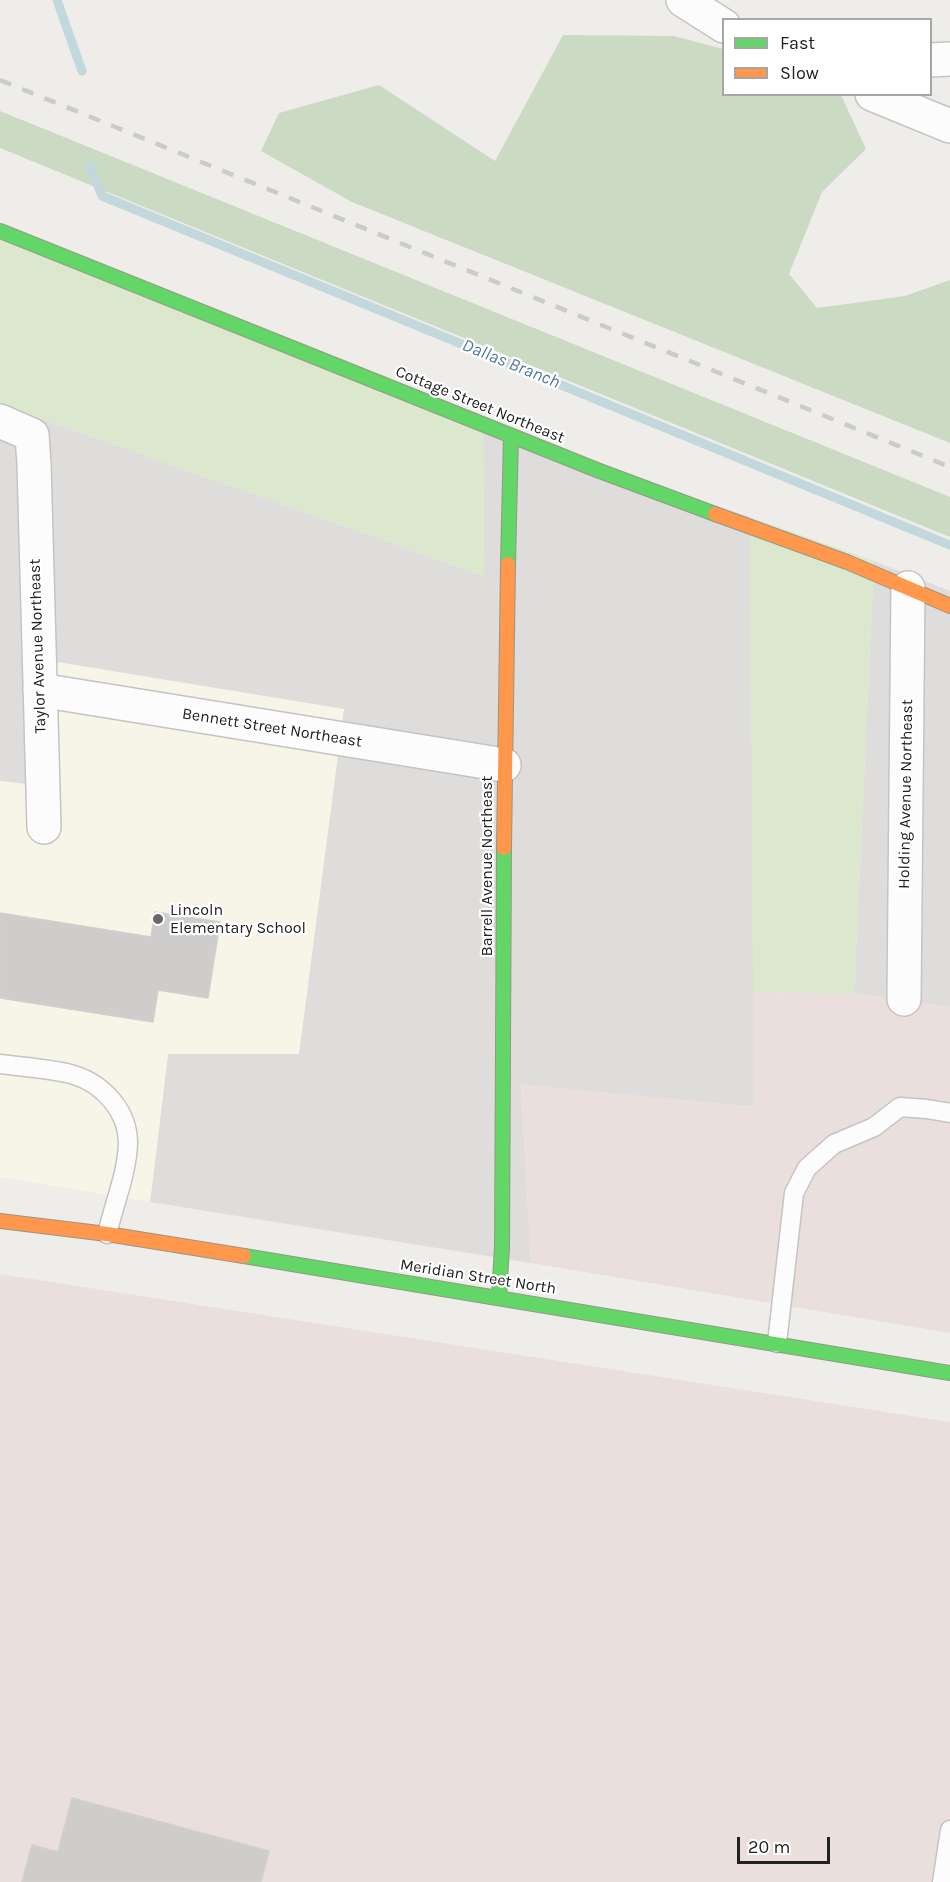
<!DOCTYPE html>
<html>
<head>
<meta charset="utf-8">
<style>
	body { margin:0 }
	#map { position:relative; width:950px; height:1882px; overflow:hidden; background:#efedea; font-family:Karla,sans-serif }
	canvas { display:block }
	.legend { position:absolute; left:722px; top:18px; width:210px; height:78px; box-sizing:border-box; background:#fff; border:2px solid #a6a6a6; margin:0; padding:8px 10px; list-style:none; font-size:18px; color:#212121 }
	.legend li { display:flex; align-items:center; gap:12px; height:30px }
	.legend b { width:30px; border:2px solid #a6a6a6 }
	.scale { position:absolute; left:737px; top:1837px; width:93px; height:27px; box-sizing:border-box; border:3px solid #212121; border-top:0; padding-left:8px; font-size:18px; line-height:21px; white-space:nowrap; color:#212121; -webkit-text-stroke:4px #fff; paint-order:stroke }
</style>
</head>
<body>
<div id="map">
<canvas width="950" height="1882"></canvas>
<ul class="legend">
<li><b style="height:8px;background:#63d668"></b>Fast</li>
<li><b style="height:8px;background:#ff974d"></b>Slow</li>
</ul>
<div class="scale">20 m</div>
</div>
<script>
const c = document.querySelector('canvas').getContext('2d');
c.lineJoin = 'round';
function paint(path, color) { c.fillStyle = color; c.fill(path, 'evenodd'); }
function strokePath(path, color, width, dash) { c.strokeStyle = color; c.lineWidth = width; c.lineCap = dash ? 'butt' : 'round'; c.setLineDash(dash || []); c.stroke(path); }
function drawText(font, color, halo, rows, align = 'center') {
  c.font = font + ' Karla,sans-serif'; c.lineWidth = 4.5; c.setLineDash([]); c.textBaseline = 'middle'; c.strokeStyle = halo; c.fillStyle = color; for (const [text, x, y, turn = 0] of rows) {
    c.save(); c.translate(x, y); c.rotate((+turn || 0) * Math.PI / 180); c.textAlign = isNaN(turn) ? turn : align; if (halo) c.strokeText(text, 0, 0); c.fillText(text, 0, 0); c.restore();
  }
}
paint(new Path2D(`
	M0 404 484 576 483 427 750 517 755 1107 521 1085 531 1263 150 1202 168 1054 34 785 0 781Z
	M874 561 950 591V1008L904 999 854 994Z`), '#dedddb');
paint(new Path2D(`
	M753 992 854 994 904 999 950 1008V1333L531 1263 521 1084 754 1107Z
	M0 1274 950 1422V1882H0Z`), '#eadfdd');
paint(new Path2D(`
	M27 657 344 709 299 1054H168L150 1202 0 1177V781L34 785Z`), '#f6f5e8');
paint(new Path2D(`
	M0 226 483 427 484 576 0 404Z
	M750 517 874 561 854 994 753 992Z`), '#dce8cd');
paint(new Path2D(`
	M563 35 674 36 723 49 724 94 841 95 866 149 822 192 789 274 817 308 905 296 950 280V443L352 202 261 151 279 113 379 85 495 161Z
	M0 111 950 497V537L0 148Z`), '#cbdac2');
strokePath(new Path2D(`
	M57 0 82 71
	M90 166 102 196 950 545`), '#c2d8dd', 9);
const building = new Path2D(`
	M155 912 220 922 208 998 158 990 153 1022 0 998V913L151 937Z
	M72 1798 269 1851 261 1882H22L32 1845 58 1852Z`);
paint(building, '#cfcdcb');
strokePath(building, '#d2cfcc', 1.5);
const lane = new Path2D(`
	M0 1064C21 1067 54 1069 74 1075 103 1084 128 1111 128 1143 127 1174 114 1204 107 1234
	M777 1343 794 1193 807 1168 834 1144 874 1127 900 1107 927 1109 950 1113
	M942 1882 950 1830`);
const street = new Path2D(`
	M683 0 724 26
	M930 60 950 59
	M872 94 950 126
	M0 421 32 435 34 464 44 827
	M40 690 504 765
	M904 999 908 588`);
const fast = new Path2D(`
	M0 231 597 470 715 514
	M508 564 511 436
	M244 1256 950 1373
	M499 1297 502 1247 504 848`);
const slow = new Path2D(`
	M715 514 847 562 950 606
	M504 848 508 564
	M0 1221 107 1234 244 1256`);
strokePath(lane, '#c5c4c2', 21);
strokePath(street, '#c5c4c2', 36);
strokePath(fast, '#969784', 16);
strokePath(slow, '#969784', 16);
strokePath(lane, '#fdfcfc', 18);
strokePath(street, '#fdfcfc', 33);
strokePath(fast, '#63d668', 14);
strokePath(slow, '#ff974d', 14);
strokePath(new Path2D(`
	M0 80 950 467`), '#cbcbcb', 4.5, [12, 12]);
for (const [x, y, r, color] of [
	[158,919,6,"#696867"]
]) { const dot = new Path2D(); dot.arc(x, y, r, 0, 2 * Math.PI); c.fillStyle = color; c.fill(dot); strokePath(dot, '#fff', 2); }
drawText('16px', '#212121', '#fff', [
	["Cottage Street Northeast",480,405,22],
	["Taylor Avenue Northeast",38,646,-92],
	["Bennett Street Northeast",272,728,9],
	["Holding Avenue Northeast",906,794,-89],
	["Barrell Avenue Northeast",487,866,-90],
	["Meridian Street North",478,1277,9]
]);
drawText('16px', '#212121', '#fff', [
	["Lincoln",170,910],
	["Elementary School",170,928]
], 'left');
drawText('italic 18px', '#547a9f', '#fff', [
	["Dallas Branch",511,364,22]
]);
</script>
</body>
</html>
